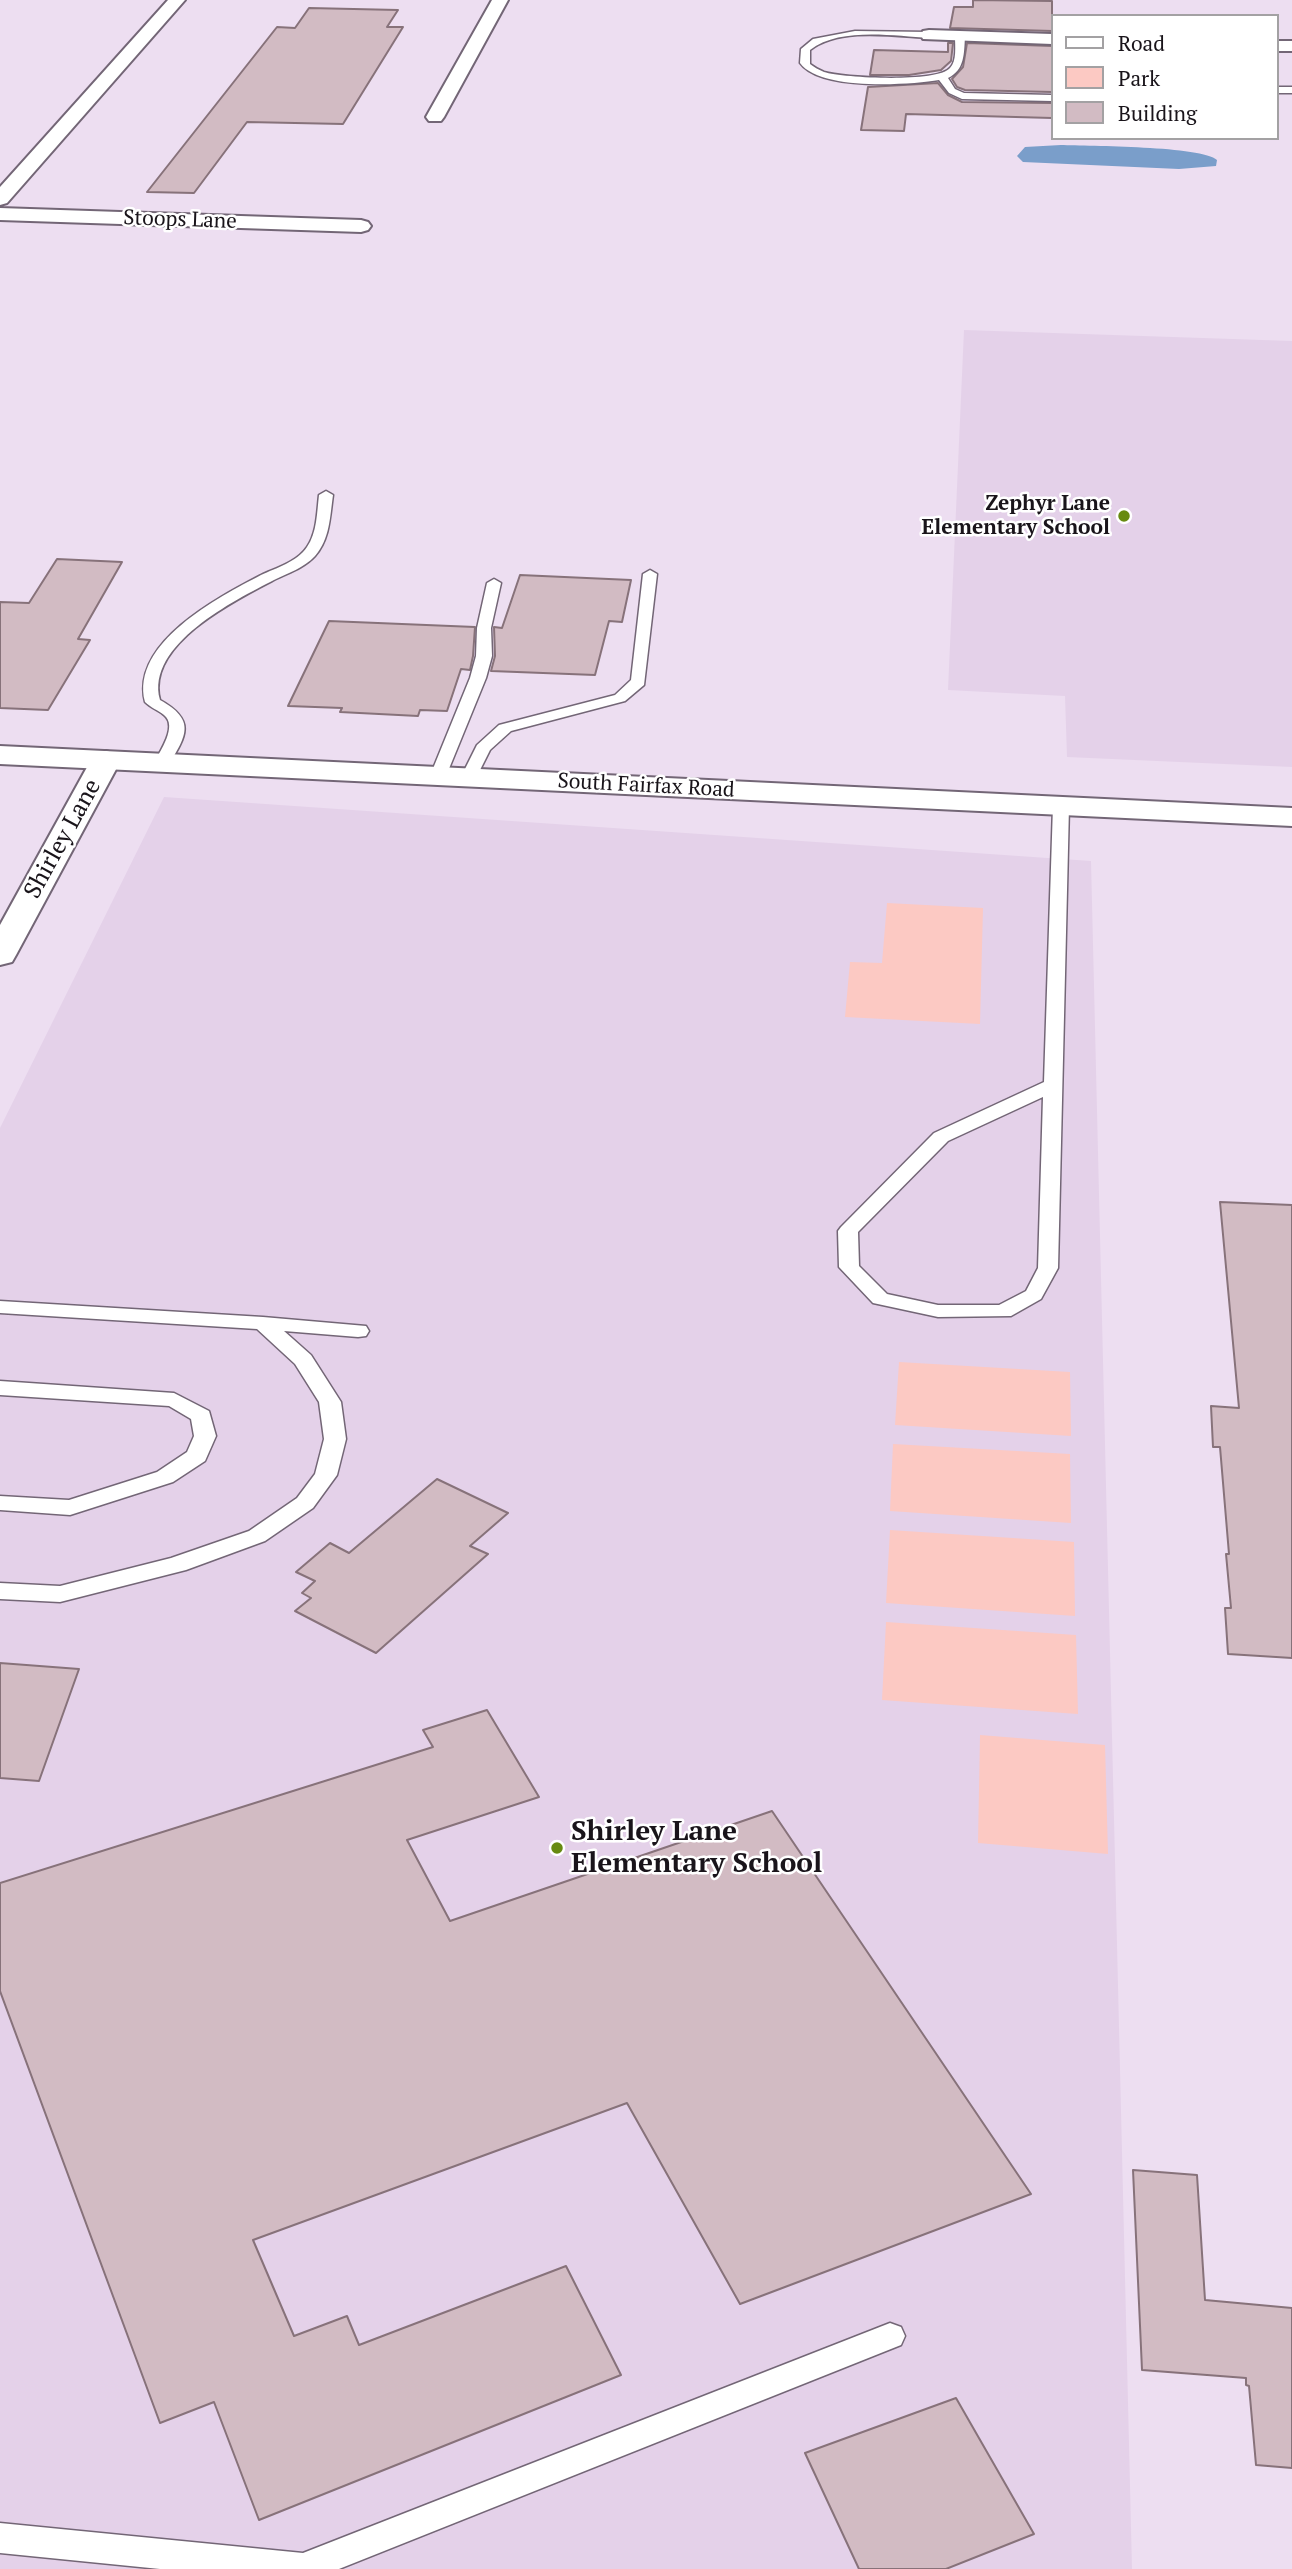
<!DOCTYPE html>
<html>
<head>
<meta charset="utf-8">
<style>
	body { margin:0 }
	#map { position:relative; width:1292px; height:2569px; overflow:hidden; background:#eddef1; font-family:"PT Serif",serif }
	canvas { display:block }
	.legend { position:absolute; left:1051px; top:14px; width:228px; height:126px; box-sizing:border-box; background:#fff; border:2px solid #a3a1a3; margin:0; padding:9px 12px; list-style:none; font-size:21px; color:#19141a }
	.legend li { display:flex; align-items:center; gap:14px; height:35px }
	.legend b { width:35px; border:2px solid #a3a1a3 }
</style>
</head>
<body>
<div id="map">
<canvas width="1292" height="2569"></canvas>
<ul class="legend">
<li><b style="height:9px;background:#fff"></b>Road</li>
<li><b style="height:19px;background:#fcc9c3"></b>Park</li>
<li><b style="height:19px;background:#d2bbc3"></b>Building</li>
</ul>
</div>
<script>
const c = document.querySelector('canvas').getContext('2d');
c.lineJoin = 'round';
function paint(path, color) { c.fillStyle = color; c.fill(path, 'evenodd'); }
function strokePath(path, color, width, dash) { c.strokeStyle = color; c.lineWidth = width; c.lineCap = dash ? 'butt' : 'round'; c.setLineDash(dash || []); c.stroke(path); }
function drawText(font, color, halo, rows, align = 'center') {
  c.font = font + ' "PT Serif",serif'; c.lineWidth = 5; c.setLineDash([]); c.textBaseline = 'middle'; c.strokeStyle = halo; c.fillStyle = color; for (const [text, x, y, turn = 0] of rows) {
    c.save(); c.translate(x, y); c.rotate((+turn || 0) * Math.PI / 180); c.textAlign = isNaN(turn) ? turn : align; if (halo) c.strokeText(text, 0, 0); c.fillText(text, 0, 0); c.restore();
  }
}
paint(new Path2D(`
	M964 330 1292 341V767L1067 757 1065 696 948 690Z
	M164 797 1091 861 1132 2569H0V1128Z`), '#e4d1e9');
paint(new Path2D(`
	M887 903 983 908 980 1024 845 1017 850 962 882 963Z
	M899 1362 1070 1372 1071 1436 895 1425Z
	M893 1444 1070 1454 1071 1523 890 1511Z
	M890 1530 1074 1542 1075 1616 886 1603Z
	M886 1622 1076 1635 1078 1714 882 1700Z
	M980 1735 1105 1745 1108 1854 978 1843Z`), '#fcc9c3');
paint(new Path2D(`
	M1061 145C1088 146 1203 146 1217 160L1216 166 1179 169 1023 162 1017 156 1025 147Z`), '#7a9eca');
const building = new Path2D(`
	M973 0 1052 1V31L950 28 954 7H973Z
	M309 8 398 10 387 27H403L343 124 247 122 194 193 147 192 277 27 295 28Z
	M948 43H953L951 61 941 70 909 75H870L874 50 948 52Z
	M967 43 1052 46V92L965 90 957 87 952 79 963 67Z
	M938 83 948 95 962 102 1052 103V118L906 114 904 131 861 130 868 87Z
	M57 559 122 562 78 639 90 640 48 710 0 708V602L29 603Z
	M520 575 631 580 622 622 609 621 595 675 491 671 495 656 494 627 502 628Z
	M329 621 475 627 473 656 470 670 461 669 447 711 420 710 418 716 340 712 342 708 288 706Z
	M1220 1202 1292 1205V1658L1228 1654 1225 1608H1231L1226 1554H1229L1220 1447H1213L1211 1406 1239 1408Z
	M437 1479 508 1513 470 1546 488 1554 376 1653 295 1611 311 1598 302 1593 315 1581 296 1572 330 1543 349 1553Z
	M0 1663 79 1669 39 1781 0 1778Z
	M487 1710 539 1797 407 1840 450 1921 772 1811 1031 2194 740 2304 627 2103 253 2240 294 2336 347 2316 359 2345 566 2266 621 2375 259 2520 214 2402 160 2423 0 1991V1883L433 1747 423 1730Z
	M1133 2170 1197 2175 1205 2300 1292 2308V2468L1256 2465 1249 2386 1246 2385V2378L1142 2370Z
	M956 2398 1034 2534 946 2569H859L805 2453Z`);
paint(building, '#d2bbc3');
strokePath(building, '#87727a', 2);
const service = new Path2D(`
	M855 31 929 32 934 35 929 38C893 36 840 27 810 50V64C814 67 819 70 824 72 843 78 937 83 950 68 957 61 955 46 955 36L960 33 965 36C964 53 965 70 948 78L955 89 964 93 1052 95V101L962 99 949 93 939 80C909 85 820 91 800 63L801 49 813 39Z
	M1276 87H1292V93H1276Z
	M326 491 333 495C330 516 330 539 315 556 304 568 288 573 274 580 235 600 145 645 160 700 196 720 187 735 168 766H156L154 763C160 751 178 726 164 715 158 710 151 708 145 702 130 643 219 597 261 575 276 568 297 562 307 547 317 533 317 512 319 495Z
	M650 570 657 574 644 685 625 701 511 731 490 750 475 780H463L461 777 477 745 499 725 615 695 631 680 643 574Z
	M494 579 501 583 491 628 492 656 486 678 446 776 438 781 432 779 430 776 470 678 476 656 477 628 487 583Z
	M1061 801 1069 806 1058 1268 1041 1299 1011 1316 938 1317 873 1303 839 1267 838 1231 841 1227 934 1133 1044 1082 1053 806ZM1043 1097 1038 1268 1026 1291 999 1305H938L887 1294 859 1266 858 1232 948 1141Z
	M0 1301 263 1317 366 1326 369 1331 366 1336 358 1337 284 1331 311 1355 341 1402 346 1439 337 1475 313 1508 265 1541 186 1570 60 1602 0 1599V1583L60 1586 171 1558 249 1531 297 1498 315 1474 324 1439 319 1402 295 1364 257 1329 0 1313Z
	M0 1381 174 1393 209 1411 216 1436 205 1461 173 1482 70 1515 0 1510V1496L69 1500 157 1472 187 1452 194 1436 191 1419 169 1406 0 1395Z
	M890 2323 901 2327 905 2336 901 2345 339 2569H160L0 2553V2523L303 2553Z`);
const minor = new Path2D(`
	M168 0H185L7 203 0 205V187Z
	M492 0H508L444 117 441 121H429L426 117Z
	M929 30 1052 34V44L923 39 921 35 923 31Z
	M1276 41H1292V51H1276Z
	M0 208 361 220 368 222 371 226 368 230 361 232 0 220Z
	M106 751 116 754 121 760 16 955 12 962 0 965V925L91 760 96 754Z`);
const tertiary = new Path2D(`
	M0 746 1292 808V826L0 764Z`);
strokePath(service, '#736676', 3);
strokePath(minor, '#736676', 4);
strokePath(tertiary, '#736676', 4);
paint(service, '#fff');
paint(minor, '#fff');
paint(tertiary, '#fff');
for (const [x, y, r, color] of [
	[1124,516,7,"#678a10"],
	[557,1848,7,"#678a10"]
]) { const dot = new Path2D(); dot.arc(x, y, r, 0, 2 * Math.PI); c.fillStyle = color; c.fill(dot); strokePath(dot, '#fff', 2.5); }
drawText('21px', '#19141a', '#fff', [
	["Stoops Lane",180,220,2],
	["South Fairfax Road",646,786,3]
]);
drawText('bold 21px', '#19141a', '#fff', [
	["Zephyr Lane",1110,504],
	["Elementary School",1110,528]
], 'right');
drawText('24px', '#19141a', '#fff', [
	["Shirley Lane",63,839,-61]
]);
drawText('bold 28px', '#19141a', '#fff', [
	["Shirley Lane",571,1832],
	["Elementary School",571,1864]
], 'left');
</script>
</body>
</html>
